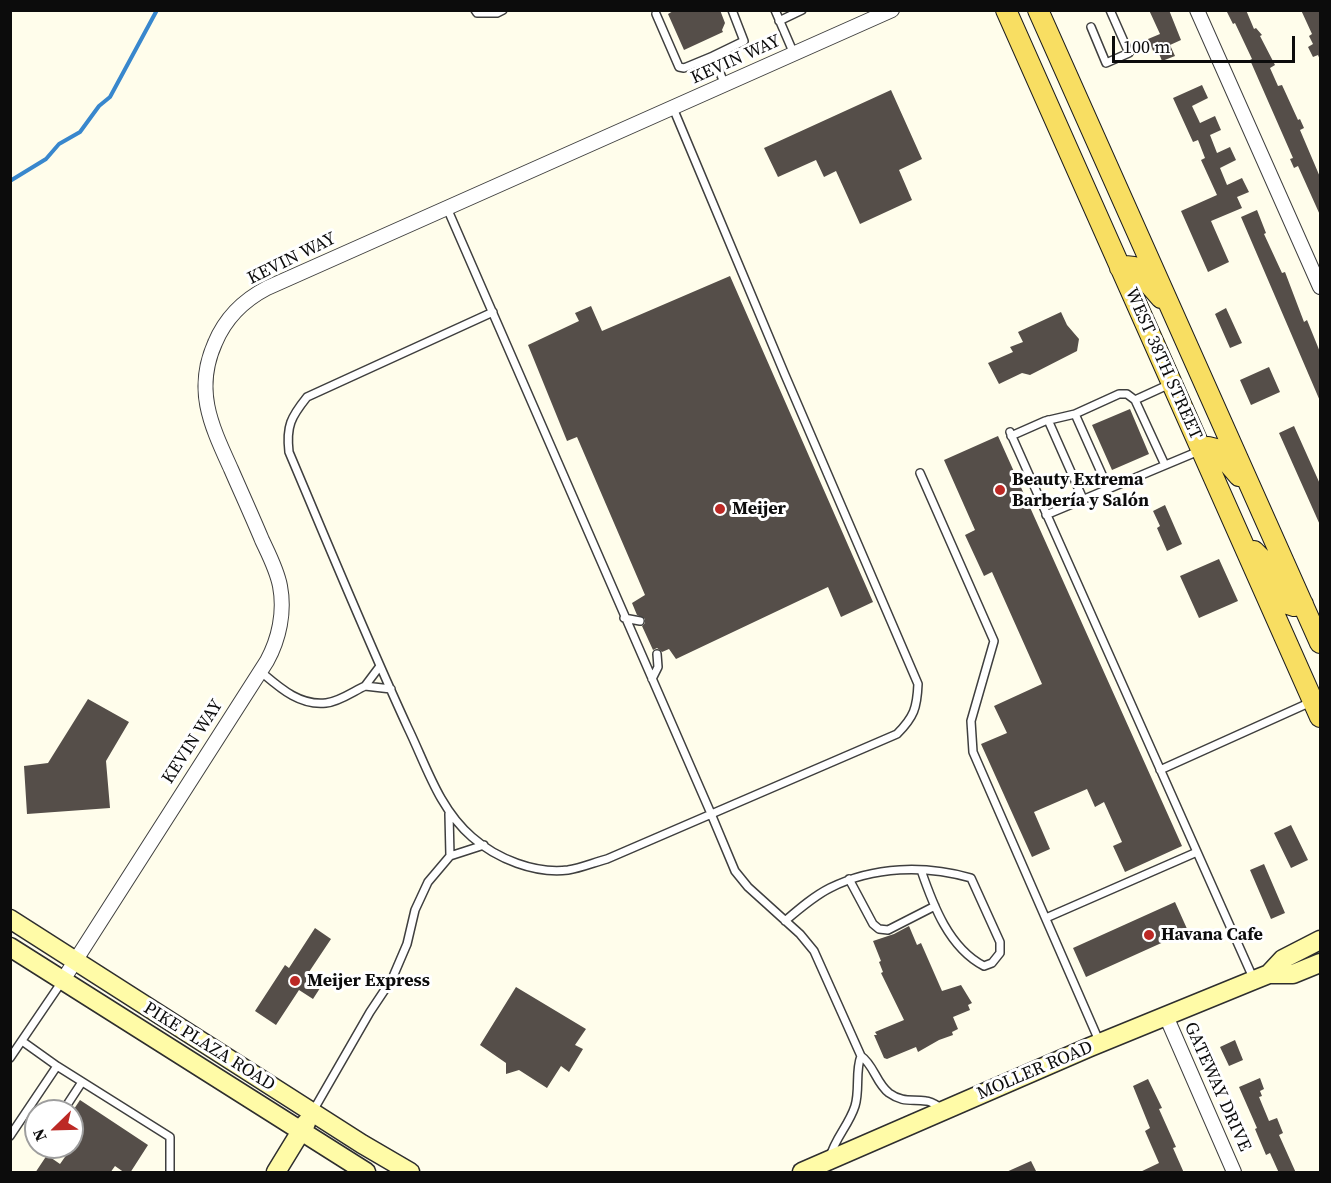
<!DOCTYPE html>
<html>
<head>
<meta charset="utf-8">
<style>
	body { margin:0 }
	#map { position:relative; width:1331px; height:1183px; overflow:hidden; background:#fffdeb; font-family:"Source Serif 4",serif }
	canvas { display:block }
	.frame { position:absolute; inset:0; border:12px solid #0c0c0c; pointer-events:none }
	.north { position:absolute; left:24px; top:1099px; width:60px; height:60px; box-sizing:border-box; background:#fff; border:2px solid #9e9e9e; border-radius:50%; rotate:247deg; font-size:16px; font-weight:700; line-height:24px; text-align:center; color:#0c0c0c }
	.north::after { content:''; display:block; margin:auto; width:21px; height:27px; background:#bc2925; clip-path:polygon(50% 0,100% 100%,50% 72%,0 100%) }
	.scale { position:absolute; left:1112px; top:36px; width:183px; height:27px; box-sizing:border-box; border:3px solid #0c0c0c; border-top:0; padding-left:8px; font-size:18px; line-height:21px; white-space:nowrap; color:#0c0c0c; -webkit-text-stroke:4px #fff; paint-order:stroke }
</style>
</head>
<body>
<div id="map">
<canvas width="1331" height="1183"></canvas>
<div class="frame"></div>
<div class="north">N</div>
<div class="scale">100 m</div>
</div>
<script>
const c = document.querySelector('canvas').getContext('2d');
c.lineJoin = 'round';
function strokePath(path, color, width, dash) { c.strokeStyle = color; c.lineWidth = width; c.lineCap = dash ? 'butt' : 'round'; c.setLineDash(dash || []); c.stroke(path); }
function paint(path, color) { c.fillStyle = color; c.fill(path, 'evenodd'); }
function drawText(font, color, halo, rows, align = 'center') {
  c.font = font + ' "Source Serif 4",serif'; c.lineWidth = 6; c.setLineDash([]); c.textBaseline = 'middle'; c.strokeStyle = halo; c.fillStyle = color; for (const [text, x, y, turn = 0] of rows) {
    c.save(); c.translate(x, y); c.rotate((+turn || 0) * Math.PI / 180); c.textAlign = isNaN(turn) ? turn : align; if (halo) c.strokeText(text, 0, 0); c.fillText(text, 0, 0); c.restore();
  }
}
strokePath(new Path2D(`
	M10 181 46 159 59 144 80 132 99 106 110 97 157 10`), '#3887cd', 4);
paint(new Path2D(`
	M675 10H720L725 23 722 30 723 32 684 50 668 14Z
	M1149 10H1169L1181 40 1170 45 1175 56 1162 61 1158 51 1154 53 1148 39 1160 34Z
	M1226 10H1246L1254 29 1256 28 1262 35 1260 36 1275 65 1270 68 1278 86 1282 85 1298 120 1300 119 1304 128 1300 130 1320 177V215L1298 166 1294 168 1290 159 1293 158 1250 60 1252 59 1235 23 1233 24Z
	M1301 10H1320V60L1318 55 1313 57 1308 47 1313 44 1309 36 1312 34Z
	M1202 85 1208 98 1192 106 1200 123 1215 116 1221 130 1210 135 1217 153 1230 147 1236 160 1220 168 1227 185 1242 178 1249 192 1237 197 1242 208 1211 221 1229 262 1208 272 1181 211 1217 195 1201 160 1205 158 1198 140 1193 142 1173 98Z
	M891 90 922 159 899 170 912 200 860 224 836 171 824 177 816 160 778 177 764 148Z
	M1257 210 1266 233 1264 234 1282 273 1285 272 1304 322 1307 320 1320 352V401L1241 217Z
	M730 276 873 602 841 617 828 587 676 659 669 649 662 652 657 648 653 650 642 626 645 623V619L637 615 632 603 645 595 577 437 567 441 528 345 579 321 575 313 591 306 602 331Z
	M1226 308 1242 343 1230 348 1215 314Z
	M1061 312 1067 325 1079 339 1077 351 1030 375 1022 373 999 384 988 363 1013 352 1010 347 1023 342 1018 332Z
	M1269 367 1280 392 1251 405 1240 380Z
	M1130 409 1149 454 1112 470 1092 425Z
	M1294 426 1320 484V525L1279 433Z
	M998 436 1182 846 1125 872 1113 846 1122 842 1104 802 1095 807 1087 789 1034 812 1050 849 1032 857 981 744 1007 733 994 706 1042 684 992 572 984 576 965 535 975 530 944 460Z
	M1165 505 1182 544 1167 551 1157 528 1160 526 1153 511Z
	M1219 559 1238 601 1199 618 1180 576Z
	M88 699 129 722 106 761 110 808 27 814 24 766 48 763Z
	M1291 825 1308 860 1291 868 1274 833Z
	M1264 864 1285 913 1271 919 1250 870Z
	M1175 902 1188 931 1086 977 1073 948Z
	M909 926 917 945 921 943 942 991 961 985 972 1003 968 1005 970 1010 953 1017 958 1029 952 1032 953 1035 939 1040 918 1052 916 1047 887 1059 884 1058 874 1035H877L875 1032 904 1020 881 973 883 972 879 962 881 961 873 941 894 934Z
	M315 928 331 939 307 975 322 985 313 999 299 990 276 1025 255 1011 285 965 289 968Z
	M516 987 586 1029 575 1045 583 1049 569 1072 561 1066 547 1088 519 1070 506 1074V1063L480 1045Z
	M1235 1040 1243 1060 1229 1066 1220 1047Z
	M1260 1078 1264 1089 1260 1091 1262 1096 1259 1097 1269 1121 1277 1118 1283 1133 1279 1135 1296 1173H1279L1270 1153 1266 1155 1255 1129 1257 1128 1239 1087Z
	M1148 1079 1162 1108 1159 1109 1176 1147 1173 1148 1184 1173H1138L1159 1163 1145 1131 1150 1128 1133 1086Z
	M80 1100 148 1145 130 1173H125L115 1166 110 1173H35L47 1155 60 1164 72 1147V1112Z
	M1031 1161 1037 1173H1004Z`), '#554e49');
const lane = new Path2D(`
	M475 10 477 13H497L503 10
	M775 10 794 54
	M656 14 679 67 684 68 713 56
	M779 21 802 10
	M1091 27 1106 63 1129 53 1110 10
	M725 85 713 56 744 41 732 10
	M447 208 709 809 735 871 748 887 800 934 814 951 861 1056C874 1065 876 1083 889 1093 903 1103 911 1099 926 1101 931 1101 938 1106 943 1109
	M493 312 307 397C291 417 286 426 289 452 328 544 366 637 408 728 426 765 439 809 472 837 497 859 535 874 568 870 581 868 595 862 607 859L897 734C914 717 917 708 918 684L785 375 673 108
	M1075 414 1108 488
	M1048 420 1083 499
	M1010 432 1254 980
	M1011 436 1045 421 1075 414 1119 394H1127L1135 400
	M1165 465 1135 400 1170 384
	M920 473 994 641 971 721 973 752 1100 1043
	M1046 515 1199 451
	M624 618 640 621
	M380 666 365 686 391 689
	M260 671C279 687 299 706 326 703 339 702 354 691 365 686
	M652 679 658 667 657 654
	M1160 770 1311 702
	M449 814 450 856 484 845
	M849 879 873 924 879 929 888 930 935 906
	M1046 918 1197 852
	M785 921C799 909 814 896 830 888 874 866 925 865 971 878L1000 942V953L992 963 984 966C949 948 933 905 921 870
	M22 1041 57 1066
	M10 1058 63 980
	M63 1111 82 1082
	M313 1111 370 1012 392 979 407 944 415 910 428 882 450 856
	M10 1136 57 1066 170 1137V1172
	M830 1157C835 1138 849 1125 855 1106 860 1090 855 1071 861 1056`);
const street = new Path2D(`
	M1197 10 1320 287
	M63 980 267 661C279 639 285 612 280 586 277 570 269 555 262 540 252 516 241 492 231 469 211 425 194 390 215 343 225 319 244 300 267 288L892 10
	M1166 1016 1234 1172`);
const secondary = new Path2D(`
	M10 919 362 1144 410 1172
	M10 947 366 1172
	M1269 974 1283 959 1320 940
	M276 1172 306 1123
	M802 1172 1090 1047 1254 980 1269 974H1293L1320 963`);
const primary = new Path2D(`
	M1006 10 1320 717
	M1038 10 1320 643
	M1120 268 1125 266 1134 267 1161 298
	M1201 450 1208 447 1216 449 1239 476
	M1254 551 1268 565 1288 604 1294 606 1303 604`);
strokePath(lane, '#3f3f3f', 10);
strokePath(street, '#3f3f3f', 16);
strokePath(secondary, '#2e2e2e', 21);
strokePath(primary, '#1d1d1d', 22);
strokePath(lane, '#fff', 7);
strokePath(street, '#fff', 14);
strokePath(secondary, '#fffba7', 18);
strokePath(primary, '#f8de62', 20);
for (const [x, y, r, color] of [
	[1000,490,6,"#bc2925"],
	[720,509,6,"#bc2925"],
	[1149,935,6,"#bc2925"],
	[295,981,6,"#bc2925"]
]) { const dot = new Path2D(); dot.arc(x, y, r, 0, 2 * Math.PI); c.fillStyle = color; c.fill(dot); strokePath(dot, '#fff', 2); }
drawText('18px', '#0c0c0c', '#fff', [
	["KEVIN WAY",736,60,-24],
	["KEVIN WAY",292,259,-26],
	["WEST 38TH STREET",1163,364,66],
	["KEVIN WAY",193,742,-57],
	["PIKE PLAZA ROAD",209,1047,32],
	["MOLLER ROAD",1035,1071,-23],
	["GATEWAY DRIVE",1217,1087,66]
]);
drawText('bold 18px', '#0c0c0c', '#fff', [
	["Beauty Extrema",1012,480],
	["Barbería y Salón",1012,501],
	["Meijer",732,509],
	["Havana Cafe",1161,935],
	["Meijer Express",307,981]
], 'left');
</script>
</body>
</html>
